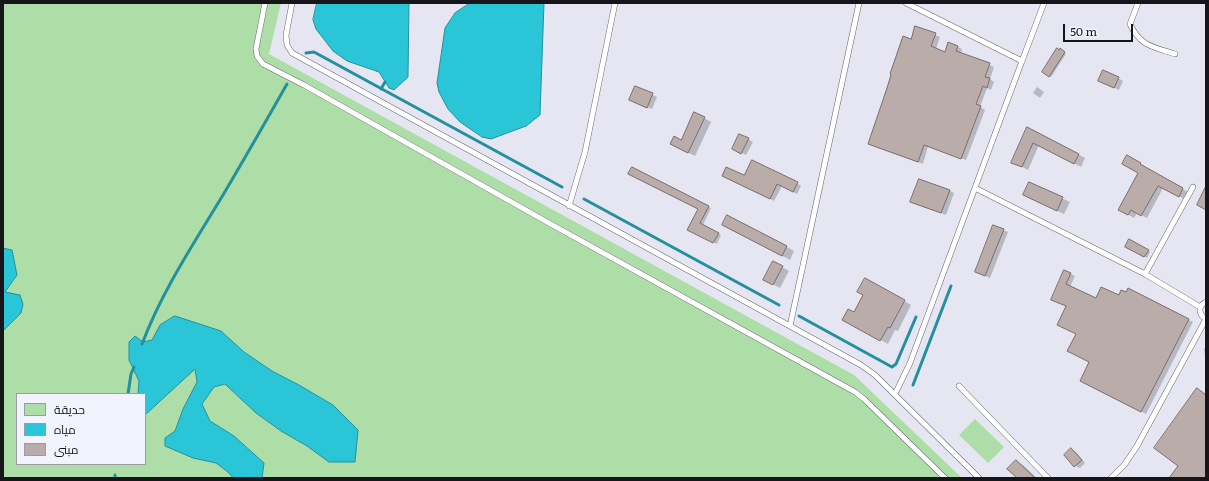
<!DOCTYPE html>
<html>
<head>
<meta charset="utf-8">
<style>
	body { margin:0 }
	#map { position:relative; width:1209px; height:481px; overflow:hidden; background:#e5e6f1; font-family:Literata,Cairo,serif }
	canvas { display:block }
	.frame { position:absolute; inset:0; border:4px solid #16161a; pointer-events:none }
	.legend { position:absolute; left:16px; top:393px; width:130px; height:72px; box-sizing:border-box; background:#f3f3ff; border:1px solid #9b9ba3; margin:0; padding:5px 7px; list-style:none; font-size:12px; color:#16161a }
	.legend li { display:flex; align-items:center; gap:8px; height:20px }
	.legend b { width:20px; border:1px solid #9b9ba3 }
	.scale { position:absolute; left:1063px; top:24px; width:70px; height:18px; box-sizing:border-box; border:2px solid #16161a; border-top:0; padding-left:5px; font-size:12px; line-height:14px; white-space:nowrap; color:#16161a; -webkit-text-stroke:3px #f3f3ff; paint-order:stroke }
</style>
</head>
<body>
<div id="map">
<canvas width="1209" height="481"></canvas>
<div class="frame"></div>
<ul class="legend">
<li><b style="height:11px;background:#aedea7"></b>حديقة</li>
<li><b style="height:11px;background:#2ac5d6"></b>مياه</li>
<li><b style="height:11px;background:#b9aca9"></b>مبنى</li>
</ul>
<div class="scale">50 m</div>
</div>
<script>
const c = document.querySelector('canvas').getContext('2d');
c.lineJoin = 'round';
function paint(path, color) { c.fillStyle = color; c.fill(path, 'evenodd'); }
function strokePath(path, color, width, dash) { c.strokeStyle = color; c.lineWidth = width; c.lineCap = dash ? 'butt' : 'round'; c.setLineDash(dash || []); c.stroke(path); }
paint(new Path2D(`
	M3 3H281L269 54 854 375 962 478H262L264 463 234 436 210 421 202 404 214 387 225 384 256 413 281 431 307 446 333 405 299 385 272 371 244 352 221 331 160 325 152 340 143 342 129 360 139 381 138 394H17V464H145V415L195 368 197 382 183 409 175 431 165 438 193 458 216 463 228 472 233 478H3V331L21 313 5 292 17 275 12 250 3 248Z
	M975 419 1004 447 988 463 959 435Z`), '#aedea7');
const water = new Path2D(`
	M317 3H409L408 77 394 90 389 88 379 72 347 61 333 51 316 29 313 20Z
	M470 3H544L540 115 526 126 491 139 482 137 460 122 448 109 439 92 437 83 445 28 455 13Z
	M3 248 12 250 17 275 5 292 20 295 23 304 21 313 3 331Z
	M175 316 221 331 244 352 272 371 299 385 333 405 358 430 355 462H329L307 446 281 431 256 413 225 384 214 387 202 404 210 421 234 436 264 463 262 478H233L228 472 216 463 193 458 165 446V438L175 431 183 409 197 382 195 369 145 415V394H138L139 381 129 360V342L135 336 143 342 152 340 160 325Z`);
paint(water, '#2ac5d6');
strokePath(water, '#24909e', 1);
paint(new Path2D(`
	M916 27 940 37 936 49 945 53 958 47 962 49 961 53 994 67 990 79 994 82 991 90 987 88 980 107 985 110 966 160 928 146 923 164 874 146Z
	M1060 50 1066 54 1051 77 1043 72Z
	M1118 78 1123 81 1119 90 1104 83Z
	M636 87 657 97 652 109 635 102Z
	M1037 87 1044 92 1040 98 1033 93Z
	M704 118 711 122 695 156 678 148 682 141Z
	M1028 129 1085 158 1081 167 1039 145 1028 170 1013 162Z
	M748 139 753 142 746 155 738 151Z
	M1127 156 1146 167 1145 168 1188 192 1184 199 1163 188 1147 218 1137 213 1134 218 1120 210 1140 173Z
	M632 168 711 208 703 225 721 235 717 244 688 229 699 209Z
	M744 177 797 183 801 186 797 194 782 186 774 201 727 178Z
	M1029 183 1070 202 1064 214 1031 199Z
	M950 191 954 193 946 215 916 204Z
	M728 216 794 251 790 260 730 229Z
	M1003 230 1008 232 990 278 976 272Z
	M1130 240 1150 252 1147 258 1126 246Z
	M782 267 789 271 780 288 765 280Z
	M1064 271 1075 276 1070 287 1096 299 1119 296 1126 293 1128 289 1193 322 1146 414 1085 383 1090 362 1078 334 1067 306Z
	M904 301 911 305 898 331 895 330 888 344 844 320 854 313Z
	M1204 348H1206V366Z
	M1071 450 1076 452 1085 463 1080 468 1075 466Z
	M1016 461 1023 465 1037 478H1018Z`), '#0003');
strokePath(new Path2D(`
	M306 53 314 52 562 187
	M381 89 385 82
	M584 199 779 305
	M799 316 892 367 896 364 916 317
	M142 344C162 291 194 243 223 195 245 158 266 121 287 84
	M913 385 951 286
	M128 394 131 374 134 367
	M115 478V475`), '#24909e', 3);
const building = new Path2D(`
	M915 26 936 33 931 46 945 52 948 42 958 46 956 51 990 63 985 77 990 78 987 88 983 86 976 104 981 106 961 159 924 145 918 162 868 144 887 88 891 75 890 74 903 36 911 39Z
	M1057 48 1059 50 1060 48 1065 52 1049 77 1042 72Z
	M1103 70 1119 77 1114 88 1098 81Z
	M635 86 653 93 647 108 629 100Z
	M694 112 705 117 688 153 670 144 674 136 681 140Z
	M1027 127 1079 154 1074 164 1033 143 1022 167 1011 163Z
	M739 134 749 138 741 154 732 149Z
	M1127 155 1141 163 1140 164 1183 188 1179 197 1158 186 1141 216 1131 210 1128 215 1118 210 1138 173 1122 164Z
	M752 160 798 182 793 192 777 184 770 199 722 176 726 167 744 175Z
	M632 167 709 206 700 223 719 233 713 243 687 230 698 209 628 174Z
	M919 179 950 190 941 213 910 202Z
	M1029 182 1063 197 1057 211 1023 195Z
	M1206 186V210L1197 205Z
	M727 215 787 246 782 256 722 225Z
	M993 225 1004 229 985 276 975 272Z
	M1129 239 1149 250 1144 257 1125 247Z
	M773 261 783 266 773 285 763 280Z
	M1064 270 1071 273 1066 284 1096 298 1101 287 1119 295 1121 290 1126 292 1128 288 1189 319 1141 412 1080 381 1089 362 1067 351 1076 334 1057 325 1066 306 1051 300Z
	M865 278 905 300 890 328 888 327 880 341 842 320 848 309 854 312 863 295 857 292Z
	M1197 388 1206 395V478H1169L1178 466 1154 448Z
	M1071 448 1082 460 1074 467 1064 455Z
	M1016 460 1035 478H1017L1007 469Z`);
paint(building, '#b9aca9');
strokePath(building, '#796d6b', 1);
const service = new Path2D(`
	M265 3 256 49 257 56 263 64 304 85 547 222 855 392 864 399 945 478
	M292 3 286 35 287 45 292 53 861 365 875 375 979 478
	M906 3 1022 61 1044 3
	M1138 3 1130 24C1140 46 1153 47 1175 54
	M975 188 1145 274 1200 307
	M569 206 585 152 615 3
	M1145 274 1193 187
	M1206 302C1197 306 1199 315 1206 319
	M790 326 859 3
	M959 386 1048 478
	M895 394 910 363 1022 61
	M1111 478 1125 464 1137 446 1206 319`);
strokePath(service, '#676771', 6);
strokePath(service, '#fff', 5);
</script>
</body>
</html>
